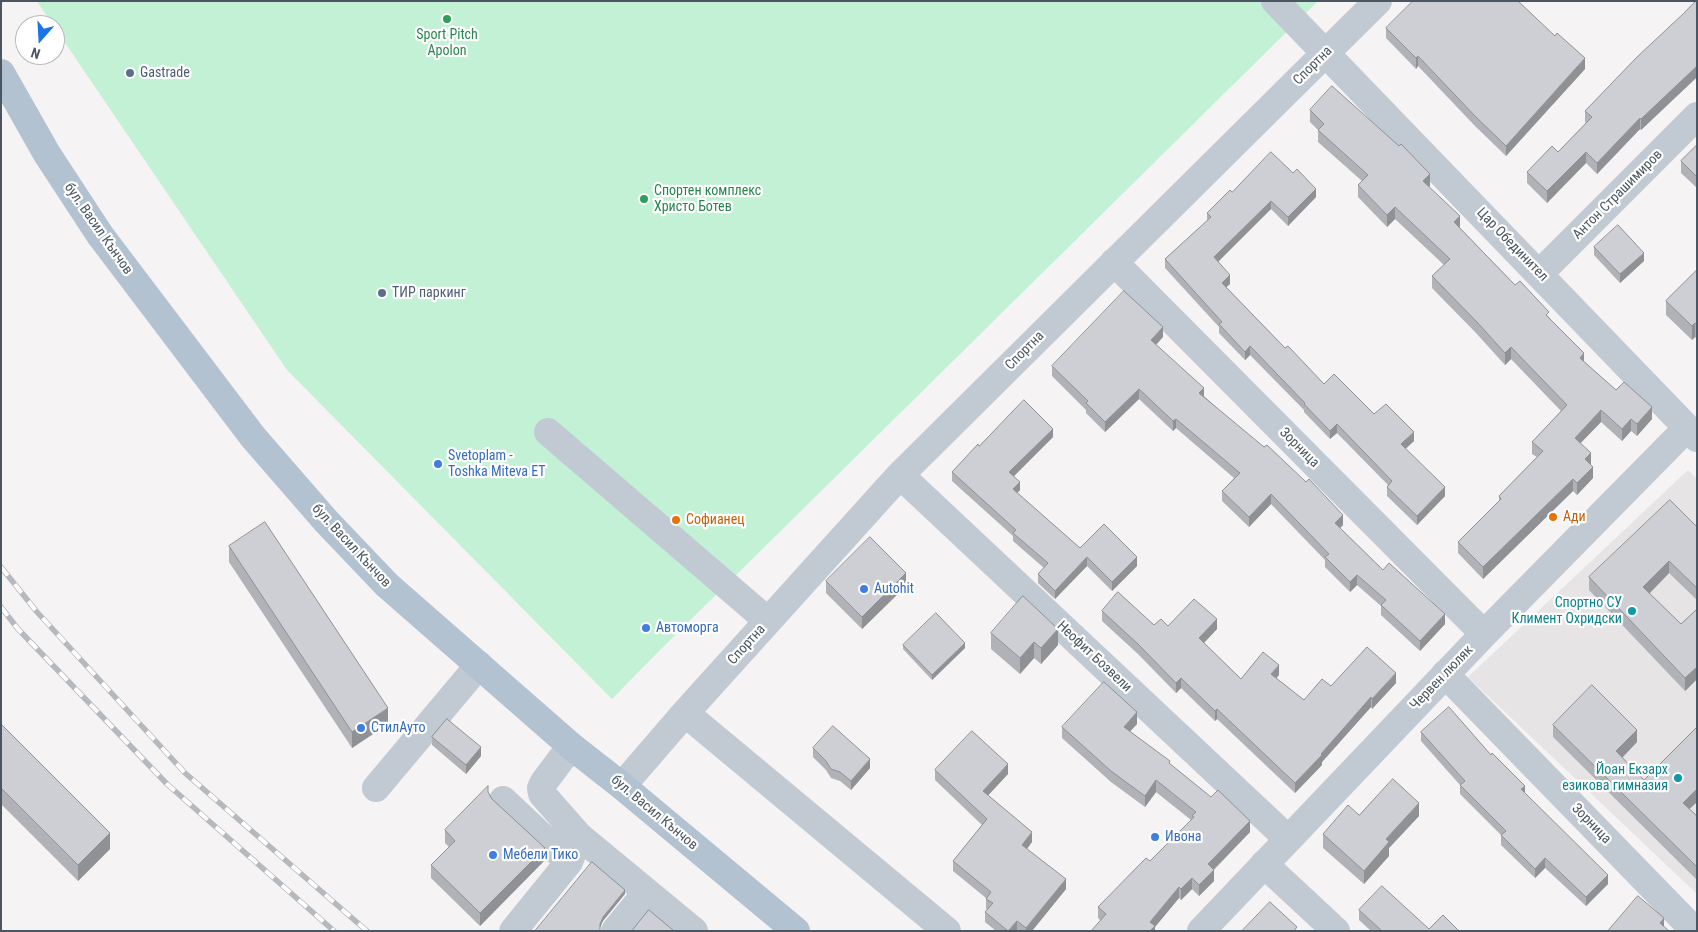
<!DOCTYPE html>
<html>
<head>
<meta charset="utf-8">
<style>
	body { margin:0 }
	#map { position:relative; width:1698px; height:932px; overflow:hidden; background:#f5f3f3; font-family:"Roboto Condensed",sans-serif }
	canvas { display:block }
	.frame { position:absolute; inset:0; border:2px solid #4a5661; pointer-events:none }
	.north { position:absolute; left:15px; top:15px; width:50px; height:50px; box-sizing:border-box; background:#fff; border:1px solid #b7bbc0; border-radius:50%; rotate:199deg; font-size:14px; font-weight:700; line-height:20px; text-align:center; color:#4a5661 }
	.north::after { content:''; display:block; margin:auto; width:18px; height:22px; background:#1a73e8; clip-path:polygon(50% 0,100% 100%,50% 72%,0 100%) }
</style>
</head>
<body>
<div id="map">
<canvas width="1698" height="932"></canvas>
<div class="frame"></div>
<div class="north">N</div>
</div>
<script>
const c = document.querySelector('canvas').getContext('2d');
c.lineJoin = 'round';
function paint(path, color) { c.fillStyle = color; c.fill(path, 'evenodd'); }
function strokePath(path, color, width, dash) { c.strokeStyle = color; c.lineWidth = width; c.lineCap = dash ? 'butt' : 'round'; c.setLineDash(dash || []); c.stroke(path); }
function drawText(font, color, halo, rows, align = 'center') {
  c.font = font + ' "Roboto Condensed",sans-serif'; c.lineWidth = 4.5; c.setLineDash([]); c.textBaseline = 'middle'; c.strokeStyle = halo; c.fillStyle = color; for (const [text, x, y, turn = 0] of rows) {
    c.save(); c.translate(x, y); c.rotate((+turn || 0) * Math.PI / 180); c.textAlign = isNaN(turn) ? turn : align; if (halo) c.strokeText(text, 0, 0); c.fillText(text, 0, 0); c.restore();
  }
}
paint(new Path2D(`
	M1688 470 1697 479V894L1468 677Z`), '#e6e4e5');
paint(new Path2D(`
	M37 1H1318L660 650 612 699 287 370 55 28V25H53Z`), '#c3f1d5');
strokePath(new Path2D(`
	M1275 1 1697 438
	M1114 262 1484 634
	M1539 274 1697 116
	M548 432 768 621
	M900 475 1288 839
	M1445 674 1695 931
	M685 713 947 931
	M571 746 544 782 541 788 542 794 579 836 694 931
	M622 786 685 713 900 475 1378 1
	M376 788 479 665
	M503 800 569 862
	M1264 864 1336 931
	M513 931 569 862 579 836
	M615 931 647 892
	M1201 931 1484 634 1687 428`), '#c1cad2', 28);
strokePath(new Path2D(`
	M1 73 47 154 100 235 253 437 326 521 387 585 571 746 622 786 796 931`), '#b3c2d1', 28);
const rail = new Path2D(`
	M1 567 37 612 185 773 367 931
	M1 607 18 629 167 784 334 931`);
strokePath(rail, '#b5b8bd', 5.5);
strokePath(rail, '#fff', 4, [11]);
paint(new Path2D(`
	M1697 1V79L1696 78 1641 130 1640 129 1597 174 1586 163 1547 203 1527 183V172L1558 152 1586 123 1585 122V111Z
	M1386 28 1585 69 1506 156 1475 126 1418 66 1416 69 1386 38Z
	M1310 110 1430 186 1429 187 1460 228 1515 285 1549 317 1584 362 1616 390 1652 419 1637 436 1631 431 1622 441 1601 422 1580 443 1591 465 1593 478 1577 495 1573 491 1483 579 1458 553V542L1499 501V496L1537 457 1532 454V442L1561 411 1511 359 1505 365 1476 333 1432 288V276L1444 265 1395 219 1387 227 1358 197V185L1362 181 1318 142V130L1310 122Z
	M1697 145V188L1681 173V161Z
	M1232 192 1316 197 1288 226 1271 209 1218 261 1230 284 1226 287 1285 348 1324 384 1374 414 1414 441 1405 449 1445 496 1417 525 1387 496V487L1388 485 1337 433 1330 439 1304 412V410L1250 355 1245 360 1219 333V327L1165 268V259L1207 221V213Z
	M1594 247 1644 261 1620 283 1594 255Z
	M1697 270V339L1695 337 1692 340 1666 315V301Z
	M1163 337 1156 345 1204 396 1343 525 1340 528 1383 570 1445 624 1420 651 1381 615V606L1357 585 1350 592 1325 567V560L1271 504 1249 527 1222 501V491L1234 478 1176 428 1173 431 1139 399 1105 432 1086 413V410L1052 376V366Z
	M1053 437 1014 476 1020 490 1017 493 1080 548 1137 566 1112 591 1087 566 1055 599 1038 583V574L1044 568 1013 541V536L952 481V472L979 446Z
	M1697 527V600L1669 573 1649 594 1681 624 1697 609V679L1685 691 1589 590V577Z
	M229 546 388 724 352 748 229 562Z
	M826 581 906 586 862 629 826 593Z
	M1102 611 1154 625 1168 626 1217 629 1204 643 1241 679 1279 675 1276 678 1304 700 1331 686 1396 683 1372 709 1371 707 1322 762V765L1295 793 1217 719 1215 721 1181 688 1176 693 1138 654 1102 621Z
	M991 633 1058 645 1041 664 1034 658 1020 674 991 649Z
	M903 645 965 648 932 680 903 649Z
	M1 724 110 849 78 881 1 804Z
	M1137 724 1130 731 1170 764 1250 832 1214 870V881L1199 896 1192 889 1181 900 1179 898 1155 927V931L1100 920 1098 918V907L1150 861 1191 820 1156 792 1145 807 1111 782 1062 738V727Z
	M1553 725 1637 742 1622 758 1644 780 1697 727V802L1689 809 1697 816V880L1553 737Z
	M1421 732 1525 793 1608 884 1586 906 1545 868 1535 878 1501 845V835L1460 794V785L1421 741Z
	M432 737 481 756 466 774 432 745Z
	M813 748 870 768 851 790 840 781 831 778 826 770 813 757Z
	M935 770 1008 774 988 795 1032 842 1027 849 1066 889 1032 931H996L985 922V912L987 910 986 908V898L953 871V861L982 825 935 780Z
	M488 792 492 799 545 860 480 926 431 878V865L449 847 445 843V830Z
	M1359 815 1419 816 1389 848V856L1364 884 1323 848V834Z
	M1359 910 1429 929 1459 931H1371L1359 920Z`), '#b0b2b7');
paint(new Path2D(`
	M1418 56V66L1416 69V58Z
	M1585 58V69L1506 156V146Z
	M1696 67V78L1641 130V119Z
	M1640 118V129L1597 174V163Z
	M1586 152V163L1547 203V191Z
	M1430 174V186L1423 193V181Z
	M1316 189V197L1288 226V217Z
	M1271 201V209L1214 266V257Z
	M1395 207V219L1387 227V215Z
	M1460 216V228L1454 222Z
	M1644 253V261L1620 283V274Z
	M1230 275V284L1222 291V283Z
	M1695 323V337L1692 340V326Z
	M1163 327V337L1151 350V340Z
	M1250 346V355L1245 360V352Z
	M1511 347V359L1505 365V353Z
	M1584 353V365L1580 358Z
	M1204 388V398L1199 393Z
	M1139 389V399L1105 432V422Z
	M1652 407V419L1637 436V424Z
	M1601 410V422L1575 449V438Z
	M1176 419V428L1173 431V421Z
	M1631 419V431L1622 441V429Z
	M1337 424V433L1330 439V431Z
	M1053 429V437L1009 481V472Z
	M1414 432V441L1401 453V444Z
	M1591 453V465L1585 459Z
	M1593 467V478L1577 495V483Z
	M1573 479V491L1483 579V567Z
	M1020 482V490L1013 498V489Z
	M1445 487V496L1417 525V516Z
	M1271 494V504L1249 527V517Z
	M1343 515V525L1335 533V523Z
	M1087 557V566L1055 599V591Z
	M1137 557V566L1112 591V582Z
	M1669 561V573L1643 600V587Z
	M906 573V586L862 629V617Z
	M1357 575V585L1350 592V582Z
	M1445 614V624L1420 651V641Z
	M1217 619V629L1199 648V638Z
	M1058 629V645L1041 664V648Z
	M1034 642V658L1020 674V658Z
	M965 643V648L932 680V675Z
	M1279 665V675L1271 684V674Z
	M1697 667V679L1685 691V678Z
	M1396 673V683L1372 709V699Z
	M1181 678V688L1176 693V683Z
	M1371 697V707L1322 762V765L1295 793V783Z
	M388 708V724L352 748V732Z
	M1217 709V719L1215 721V711Z
	M1137 712V724L1124 738V727Z
	M1637 730V742L1616 764V751Z
	M481 747V756L466 774V765Z
	M870 759V768L851 790V781Z
	M1008 764V774L983 801V791Z
	M1156 780V792L1145 807V796Z
	M1525 786V795L1521 789Z
	M1697 789V802L1683 815V803Z
	M1419 803V816L1389 848V856L1364 884V871L1386 839Z
	M1250 821V832L1208 875V864Z
	M1032 832V842L1022 855V845Z
	M110 833V849L78 881V865Z
	M545 848V860L480 926V913Z
	M1545 858V868L1535 878V869Z
	M1214 870V881L1199 896V885Z
	M1608 875V884L1586 906V897Z
	M1192 878V889L1181 900V889Z
	M1066 879V889L1032 931H1026V928Z
	M1179 887V898L1155 927V931H1150V922Z
	M625 890V894L603 921 600 928V924L603 917Z
	M1664 918V931L1660 923Z
	M1017 921V931H1009Z`), '#909195');
const building = new Path2D(`
	M1413 1H1518L1555 36 1557 33 1585 58 1506 146 1475 116 1418 56 1416 58 1386 28Z
	M1696 1H1697V67H1696L1641 119 1640 118 1597 163 1586 152 1547 191 1527 172 1552 146 1558 152 1592 117 1585 111 1637 57 1683 14Z
	M1332 86 1399 146 1401 144 1430 174 1423 181 1460 216 1454 222 1515 285 1520 281 1549 312 1546 315 1584 353 1580 358 1616 390 1624 382 1652 407 1637 424 1631 419 1622 429 1601 410 1575 438 1591 453 1585 459 1593 467 1577 483 1573 479 1483 567 1458 542 1501 499 1499 496 1543 451 1532 442 1567 405 1511 347 1505 353 1476 321 1432 276 1450 259 1395 207 1387 215 1358 185 1368 175 1318 130 1324 124 1310 110Z
	M1697 145V177L1681 161Z
	M1271 152 1293 173 1297 169 1316 189 1288 217 1271 201 1214 257 1230 275 1222 283 1285 348 1288 346 1324 384 1334 374 1374 414 1386 404 1414 432 1401 444 1445 487 1417 516 1387 487 1392 481 1337 424 1330 431 1304 404 1305 403 1250 346 1245 352 1219 324 1222 322 1165 259 1211 217 1207 213 1230 190 1232 192Z
	M1618 225 1644 253 1620 274 1594 247Z
	M1697 270V325L1695 323 1692 326 1666 301Z
	M1124 291 1163 327 1151 340 1204 388 1199 393 1264 447 1267 445 1306 482 1309 479 1343 515 1335 523 1383 570 1389 563 1445 614 1420 641 1381 605 1386 600 1357 575 1350 582 1325 557 1329 554 1271 494 1249 517 1222 491 1240 473 1176 419 1173 421 1139 389 1105 422 1086 403 1088 401 1052 366Z
	M1024 400 1053 429 1009 472 1020 482 1013 489 1080 548 1104 524 1137 557 1112 582 1087 557 1055 591 1038 574 1048 563 1013 533 1016 530 952 472 978 444 979 446Z
	M1670 500 1697 527V588L1669 561 1643 587 1681 624 1697 609V667L1685 678 1589 577Z
	M265 522 388 708 352 732 229 546Z
	M870 537 906 573 862 617 826 581Z
	M1118 592 1154 625 1161 619 1168 626 1194 599 1217 619 1199 638 1241 679 1263 652 1279 665 1271 674 1304 700 1322 679 1331 686 1367 647 1396 673 1372 699 1371 697 1321 754 1322 755 1295 783 1217 709 1215 711 1181 678 1176 683 1138 644 1102 611Z
	M1023 596 1058 629 1041 648 1034 642 1020 658 991 633Z
	M936 613 965 643 932 675 903 645Z
	M1104 682 1137 712 1124 727 1170 761 1169 763 1211 797 1218 790 1250 821 1208 864 1214 870 1199 885 1192 878 1181 889 1179 887 1150 922 1155 926 1150 931H1091L1106 914 1098 907 1146 858 1150 861 1194 817 1192 816 1196 812 1156 780 1145 796 1111 771 1062 727Z
	M1592 685 1637 730 1616 751 1644 780 1697 727V789L1683 803 1697 816V867L1553 725Z
	M1449 707 1491 755 1492 753 1525 786 1521 789 1608 875 1586 897 1545 858 1535 869 1501 835 1506 831 1460 785 1465 781 1421 732Z
	M447 719 481 747 466 765 432 737Z
	M1 724 110 833 78 865 1 788Z
	M833 726 870 759 851 781 840 772 831 769 826 761 813 748Z
	M972 731 1008 764 983 791 1032 832 1022 845 1066 879 1026 928 1017 921 1008 931 985 912 993 903 986 899 991 892 953 861 987 819 935 770Z
	M1393 779 1419 803 1386 839 1389 842 1364 871 1323 834 1348 805 1359 815Z
	M488 786V792L492 799 545 848 480 913 431 865 455 841 445 830Z
	M592 862 625 890 603 917 600 924V931H535Z
	M1382 886 1429 929 1443 915 1459 931H1382L1359 910Z
	M1638 896 1664 918 1660 923 1669 931H1608Z
	M1270 902 1297 927 1294 931H1242Z
	M649 910 674 931H632Z`);
paint(building, '#cdcfd5');
strokePath(building, '#909195', 1);
for (const [x, y, r, color] of [
	[447,19,5,"#2e9e5b"],
	[130,73,5,"#5c6f8a"],
	[644,199,5,"#2e9e5b"],
	[382,293,5,"#5c6f8a"],
	[438,464,5,"#3f7fe0"],
	[1553,517,5,"#e8710a"],
	[676,520,5,"#e8710a"],
	[864,589,5,"#3f7fe0"],
	[1632,611,5,"#0f9aa8"],
	[646,628,5,"#3f7fe0"],
	[361,728,5,"#3f7fe0"],
	[1678,778,5,"#0f9aa8"],
	[1155,837,5,"#3f7fe0"],
	[493,855,5,"#3f7fe0"]
]) { const dot = new Path2D(); dot.arc(x, y, r, 0, 2 * Math.PI); c.fillStyle = color; c.fill(dot); strokePath(dot, '#fff', 2); }
drawText('14px', '#27864d', '#fff', [
	["Sport Pitch",447,35],
	["Apolon",447,51],
	["Спортен комплекс",654,191,"left"],
	["Христо Ботев",654,207,"left"]
]);
drawText('14px', '#4a5661', '#fff', [
	["Спортна",1313,66,-45],
	["Антон Страшимиров",1618,195,-45],
	["бул. Васил Кънчов",98,229,55],
	["Цар Обединител",1512,245,46],
	["Спортна",1025,351,-45],
	["Зорница",1299,448,45],
	["бул. Васил Кънчов",351,546,47],
	["Спортна",747,645,-48],
	["Неофит Бозвели",1094,657,43],
	["Червен люляк",1442,678,-46],
	["бул. Васил Кънчов",654,813,40],
	["Зорница",1591,824,46]
]);
drawText('14px', '#4e5e75', '#fff', [
	["Gastrade",140,73],
	["ТИР паркинг",392,293]
], 'left');
drawText('14px', '#366cbe', '#fff', [
	["Svetoplam -",448,456],
	["Toshka Miteva ET",448,472],
	["Autohit",874,589],
	["Автоморга",656,628],
	["СтилАуто",371,728],
	["Ивона",1165,837],
	["Мебели Тико",503,855]
], 'left');
drawText('14px', '#c56008', '#fff', [
	["Ади",1563,517],
	["Софианец",686,520]
], 'left');
drawText('14px', '#0d838f', '#fff', [
	["Спортно СУ",1622,603],
	["Климент Охридски",1622,619],
	["Йоан Екзарх",1668,770],
	["езикова гимназия",1668,786]
], 'right');
</script>
</body>
</html>
